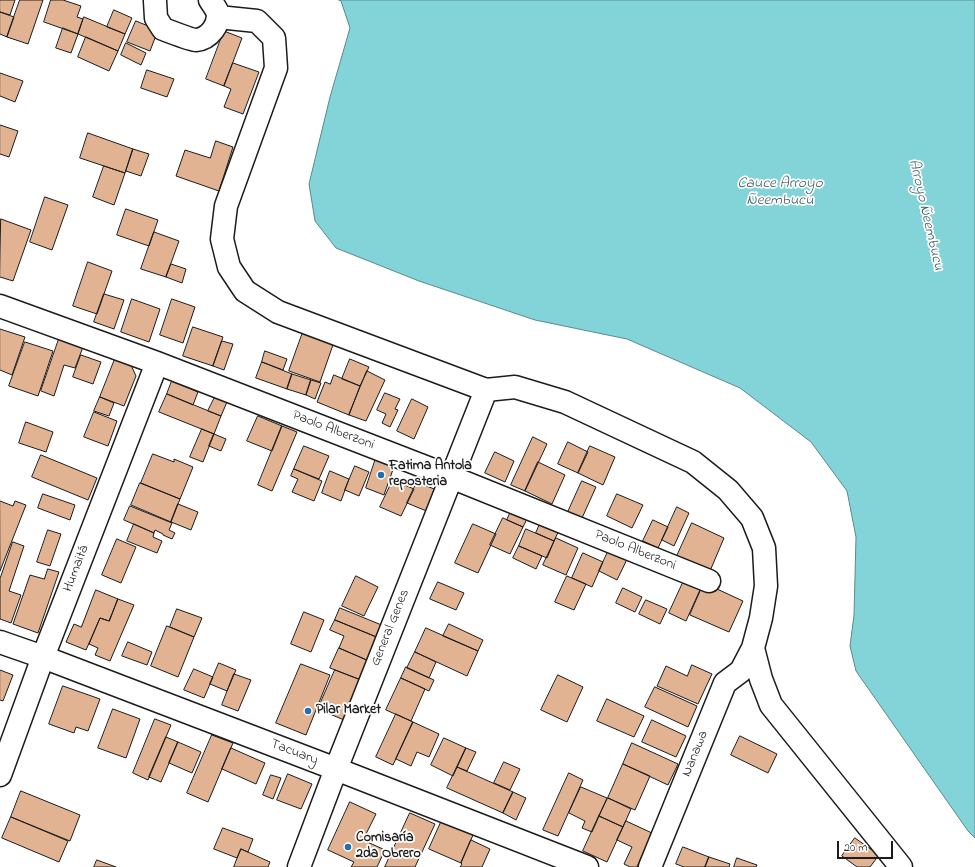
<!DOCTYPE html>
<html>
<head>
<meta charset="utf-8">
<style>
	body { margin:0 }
	#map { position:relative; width:975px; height:867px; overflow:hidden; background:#fff; font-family:"Indie Flower",sans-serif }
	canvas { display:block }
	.scale { position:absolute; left:837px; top:841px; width:56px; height:18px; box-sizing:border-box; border:2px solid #1c1c1c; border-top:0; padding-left:5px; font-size:12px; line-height:14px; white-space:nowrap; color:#1c1c1c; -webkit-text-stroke:3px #fff; paint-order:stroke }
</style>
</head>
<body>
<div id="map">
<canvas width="975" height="867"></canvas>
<div class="scale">20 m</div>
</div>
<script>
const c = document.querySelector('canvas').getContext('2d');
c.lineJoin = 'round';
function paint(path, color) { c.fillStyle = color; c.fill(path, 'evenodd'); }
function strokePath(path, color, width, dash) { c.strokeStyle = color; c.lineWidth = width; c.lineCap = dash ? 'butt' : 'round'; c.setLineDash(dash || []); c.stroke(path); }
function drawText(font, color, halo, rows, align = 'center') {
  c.font = font + ' "Indie Flower",sans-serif'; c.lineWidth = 3.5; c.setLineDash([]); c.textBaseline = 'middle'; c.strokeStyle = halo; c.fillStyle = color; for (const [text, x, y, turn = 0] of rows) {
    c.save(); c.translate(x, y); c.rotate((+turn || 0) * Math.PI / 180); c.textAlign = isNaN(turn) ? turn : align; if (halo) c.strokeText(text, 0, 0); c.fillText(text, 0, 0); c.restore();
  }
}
const water = new Path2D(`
	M339 0H975V838L968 831 856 671 850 646 854 615 856 537 847 491 811 442 740 388 627 339 535 320 419 281 336 248 315 221 309 184 330 97 350 28 341 1Z`);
paint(water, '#82d4d9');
strokePath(water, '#598a8d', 1);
const building = new Path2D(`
	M0 0H15L10 15 0 12Z
	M20 0H43L28 44 7 37Z
	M51 0H63L81 6 77 17 83 19 78 34 44 22Z
	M114 10 132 18 125 34 107 27Z
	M0 12 14 17 7 37 0 34Z
	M84 17 125 34 118 51 78 34Z
	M136 21 158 30 150 51 127 42Z
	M63 28 78 34 71 53 56 48Z
	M224 31 242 38 224 86 206 79Z
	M86 37 118 51 109 71 78 57Z
	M126 43 146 53 141 65 121 55Z
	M233 63 259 72 243 114 224 107 231 89 224 86Z
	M147 70 174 79 167 97 141 88Z
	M0 73 23 81 15 102 0 96Z
	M0 125 18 131 9 157 0 154Z
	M88 133 133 149 125 173 80 158Z
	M216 141 233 147 219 191 176 176 185 150 210 158Z
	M133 149 149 154 141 176 126 171Z
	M104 166 125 173 114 205 93 197Z
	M45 197 68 205 52 250 30 242Z
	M126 209 158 220 149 246 117 235Z
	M1 219 31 230 13 281 0 277Z
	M154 232 179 241 166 277 141 269Z
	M88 262 112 271 97 314 73 306Z
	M171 264 186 269 182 283 166 277Z
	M104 294 124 300 114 329 94 322Z
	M132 299 160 309 149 342 121 332Z
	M172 299 195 307 183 343 160 335Z
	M193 327 223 337 213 366 183 356Z
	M0 329 25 337 12 375 0 370Z
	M303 332 334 342 320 382 289 371Z
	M59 339 83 347 75 368 64 365 54 396 41 391Z
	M222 341 233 344 224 370 213 366Z
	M25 342 53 351 38 396 9 386Z
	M265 351 287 359 283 370 262 362Z
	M81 355 101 362 93 384 73 377Z
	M115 359 131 365 136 376 124 406 100 397Z
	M350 359 369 367 360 386 342 379Z
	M262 362 292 374 287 389 256 378Z
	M367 371 385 380 366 421 349 415Z
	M292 374 311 380 306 395 287 389Z
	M334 375 360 386 349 415 317 402 325 382 330 384Z
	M311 380 321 383 315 399 306 395Z
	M172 381 198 392 193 405 167 394Z
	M385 393 400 399 395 409 398 410 390 427 382 423 386 414 377 410Z
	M167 394 221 416 214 434 159 412Z
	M100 397 114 403 109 416 94 411Z
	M215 397 227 402 221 416 208 411Z
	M412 399 428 407 414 439 397 431Z
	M94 412 117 421 108 446 84 437Z
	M258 416 282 426 272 451 247 441Z
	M26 422 53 432 46 452 19 443Z
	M282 426 297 432 272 491 258 485Z
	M202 429 214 434 203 462 190 457Z
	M214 434 226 439 221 451 209 446Z
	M533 437 547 444 525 491 511 485Z
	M568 442 588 452 578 473 558 464Z
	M304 446 329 456 319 479 294 469Z
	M590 446 615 457 603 485 578 473Z
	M495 452 514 461 505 482 485 473Z
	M153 454 174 462V459L193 467 180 499 141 483Z
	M41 455 97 478 88 500 32 477Z
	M377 455 396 461 384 495 366 488Z
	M538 462 565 475 552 504 525 491Z
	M355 466 369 472 359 496 345 490Z
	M294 469 322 481 314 501 292 492 298 479 291 476Z
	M330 471 349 479 341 501 322 493Z
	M393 480 414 489 401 516 380 507Z
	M582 481 596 487 582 518 568 512Z
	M417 482 439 491 429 512 407 503Z
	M140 483 180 499 171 522 131 505Z
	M43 494 75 505 70 520 38 508Z
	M617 494 643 505 632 528 607 516Z
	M0 501 13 506 15 501 26 505 0 571Z
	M178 504 198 512 191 530 171 522Z
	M130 506 172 523 169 530 175 533 172 539 163 535V534L155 530 154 533 124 520Z
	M513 507 529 515 523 527 507 520Z
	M677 507 689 513 674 546 662 540Z
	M543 517 561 526 554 541 536 533Z
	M503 518 523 527 510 554 490 545Z
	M653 520 668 527 658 548 643 541Z
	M692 523 724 538 710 571 677 556Z
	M134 524 154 533 153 537 162 541 157 553 127 541Z
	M473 524 496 534 478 573 455 563Z
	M526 529 554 541 547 558 519 546Z
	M48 530 61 534 50 566 37 562Z
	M556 538 578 548 566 575 543 565Z
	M117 539 136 547 121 583 102 575Z
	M13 542 24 546 9 591 21 595 11 623 0 619V579Z
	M612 543 631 551 617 580 599 571Z
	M519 546 542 556 536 569 513 558Z
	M583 553 603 562 592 587 572 578Z
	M48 569 59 572 38 633 13 624 30 575 44 579Z
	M687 574 704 581 686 621 669 613Z
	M356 576 378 587 364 616 342 606Z
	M567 576 586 584 574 610 555 602Z
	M438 582 464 593 456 610 430 599Z
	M704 583 743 601 729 632 690 615Z
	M623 588 642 597 635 612 616 603Z
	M96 590 118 599 109 621 100 618 86 650 66 642 74 624 81 627Z
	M118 599 134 605 110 661 95 655 98 648 89 644 100 618 109 621Z
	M646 600 667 609 660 624 639 614Z
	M340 608 384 626 379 638 335 620Z
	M177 609 202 618 194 637 170 627Z
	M304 612 324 620 311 652 291 644Z
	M335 620 379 638 369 661 339 648 344 636 330 630Z
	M449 624 483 640 478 651 443 636Z
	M167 626 194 637 178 677 151 666Z
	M426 628 478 651 467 676 415 652Z
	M128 642 152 652 147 665 122 656Z
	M339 648 369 661 361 680 330 668Z
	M415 652 436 662 429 678 407 668Z
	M219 663 236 670 227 691 210 684Z
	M301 664 330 675 306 735 276 723Z
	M692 665 712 674 698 704 657 686 666 666 687 676Z
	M406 667 434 680 429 691 401 678Z
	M194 669 213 677 204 698 184 690Z
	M0 670 13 675 3 701 0 700Z
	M335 670 361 680 344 720 318 709Z
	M234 674 251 680 238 711 222 705Z
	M558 675 583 687 567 722 541 710Z
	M401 678 425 689 411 721 386 710Z
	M63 686 100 699 88 731 76 727 74 733 49 724Z
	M655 687 697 706 688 727 645 707Z
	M607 699 644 716 634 737 597 721Z
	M113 709 140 719 126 758 98 748Z
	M396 714 413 722 393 765 376 757Z
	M155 719 171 725 148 780 133 773Z
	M652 720 686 736 676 757 642 742Z
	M413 722 439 734 429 757 417 752 411 766 396 759Z
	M212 735 233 743 208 802 187 793Z
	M740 736 777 754 768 773 731 755Z
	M166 737 178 742 161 782 149 777Z
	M444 738 466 748 453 776 431 765Z
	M178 742 201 752 192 773 169 763Z
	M632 743 678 764 668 785 623 764Z
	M231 748 265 763 256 784 222 769Z
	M466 748 476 752 467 771 457 767Z
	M504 762 520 769 510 790 494 783Z
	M623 764 650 776 635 810 608 798Z
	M457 767 513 792 503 813 447 788Z
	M569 773 583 780 558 836 543 830Z
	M288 774 312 784 301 809 277 800Z
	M271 775 281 778 273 799 263 795Z
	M581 787 607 798 592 832 582 828 585 821 569 813Z
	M21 791 80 815 70 841 11 817Z
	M513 792 526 798 516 820 503 813Z
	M608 798 631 809 623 827 599 816Z
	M350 802 376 814 363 840 385 850 377 867H351L354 862 328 850Z
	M410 813 435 824 415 867H385Z
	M599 816 623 827 607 862 583 851Z
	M11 817 68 841 59 862 2 838Z
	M442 820 473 835 461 863 429 849Z
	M626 821 652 833 637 867H630L624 864 632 847 617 840Z
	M223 828 253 839 248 852 241 849 237 858 214 849Z
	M855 838 879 855 870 867H857L842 856Z
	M471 840 490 849 482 867H460L462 864 461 863Z
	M683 847 709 857 705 867H684L676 864Z
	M241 849 270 862 268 867H234Z
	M709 857 730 864 729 867H705Z
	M737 858 757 865 756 867H734Z
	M97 860 116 867H94Z`);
paint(building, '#e1b392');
strokePath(building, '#1c1c1c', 1);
const minor = new Path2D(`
	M155 1 156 18 163 29C169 31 191 40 196 40 209 39 221 24 217 11 215 7 212 3 210 0
	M218 17 257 21 274 38 276 68 226 206 222 239 229 267 245 291 278 312 486 390 515 387 565 402 693 462 728 490 752 518 764 548 766 586 761 618 753 648 761 679 771 705 901 867
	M0 306 157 363 451 477 709 581
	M0 642 43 657 336 769 587 867
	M0 775 43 657 157 363
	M299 867 336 769 486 390
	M650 867 725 683 741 671 753 648`);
strokePath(minor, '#1c1c1c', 25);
strokePath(minor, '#fff', 22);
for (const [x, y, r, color] of [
	[381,475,4,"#1f6fb2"],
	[308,711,4,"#1f6fb2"],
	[348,847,4,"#1f6fb2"]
]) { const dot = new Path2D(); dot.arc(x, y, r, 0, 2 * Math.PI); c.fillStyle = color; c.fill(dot); strokePath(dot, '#fff', 1.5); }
drawText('14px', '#1c1c1c', '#fff', [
	["Paolo Alberzoni",333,431,21],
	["Paolo Alberzoni",635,551,22],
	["Humaitá",77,569,-69],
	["General Genes",391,628,-68],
	["Tacuary",294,753,21],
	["Nanawa",696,754,-68]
]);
drawText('bold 14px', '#1c1c1c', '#fff', [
	["Fatima Antola",389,467],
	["reposteria",389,483],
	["Pilar Market",316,711],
	["Comisaría",356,839],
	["2da Obrero",356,855]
], 'left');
drawText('italic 15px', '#405c5e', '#fff', [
	["Cauce Arroyo",780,185],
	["Ñeembucu",780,202],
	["Arroyo Ñeembucu",925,215,77]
]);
</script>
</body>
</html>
